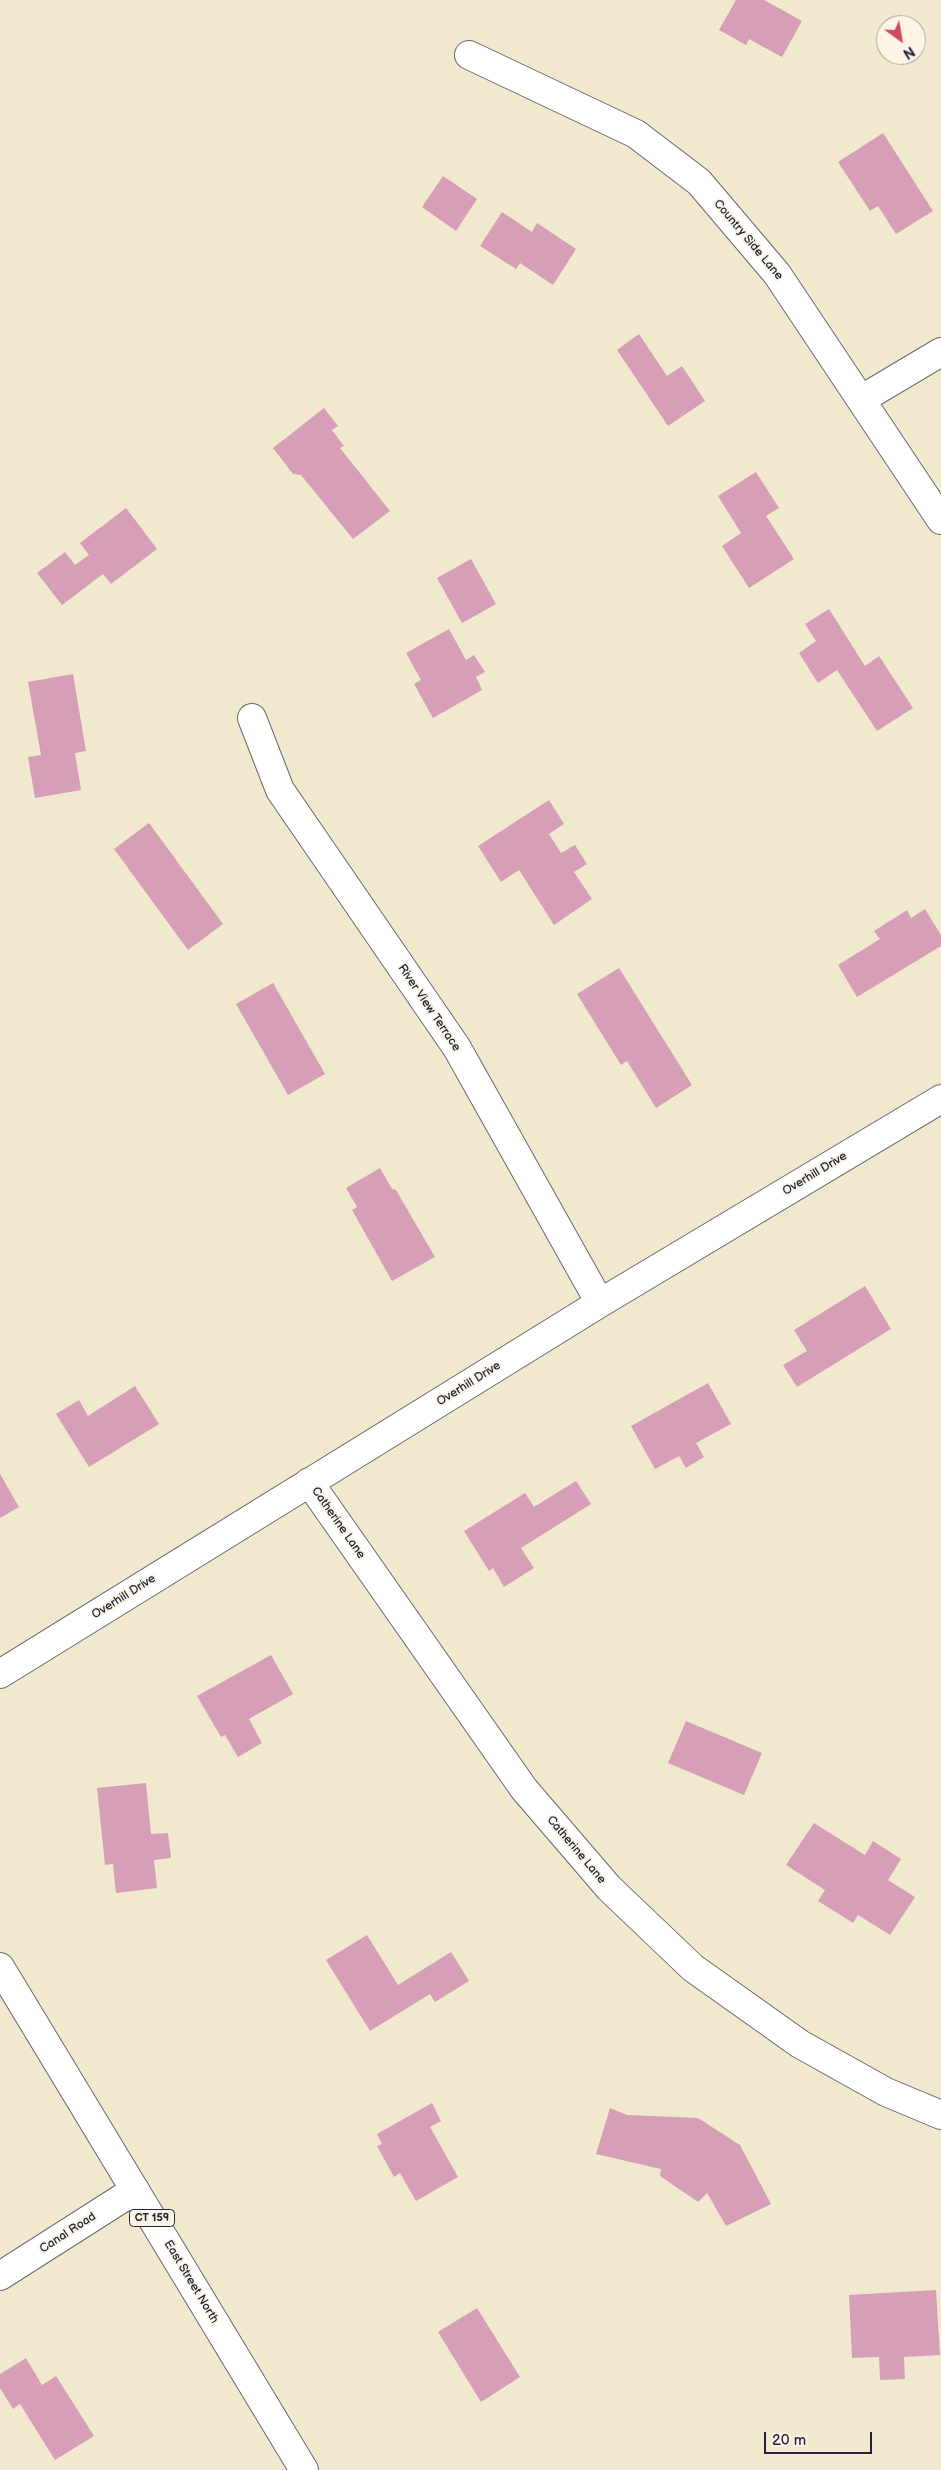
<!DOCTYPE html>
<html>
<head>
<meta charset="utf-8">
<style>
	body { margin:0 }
	#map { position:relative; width:941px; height:2470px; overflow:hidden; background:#f0e9ce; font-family:"Balsamiq Sans",sans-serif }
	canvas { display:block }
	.north { position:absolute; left:876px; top:15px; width:50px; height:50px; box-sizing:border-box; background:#fcf5e5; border:1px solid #a5a1a1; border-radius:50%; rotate:148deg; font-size:14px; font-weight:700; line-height:20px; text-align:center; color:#22223b }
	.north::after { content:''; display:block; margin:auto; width:18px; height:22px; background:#d1495b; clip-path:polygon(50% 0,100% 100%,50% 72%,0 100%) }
	.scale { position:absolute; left:764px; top:2432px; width:108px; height:22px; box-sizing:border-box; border:2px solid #22223b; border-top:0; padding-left:6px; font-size:15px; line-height:18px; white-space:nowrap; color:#22223b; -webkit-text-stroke:4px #fcf5e5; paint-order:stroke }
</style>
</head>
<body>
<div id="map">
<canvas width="941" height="2470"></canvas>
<div class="north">N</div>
<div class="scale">20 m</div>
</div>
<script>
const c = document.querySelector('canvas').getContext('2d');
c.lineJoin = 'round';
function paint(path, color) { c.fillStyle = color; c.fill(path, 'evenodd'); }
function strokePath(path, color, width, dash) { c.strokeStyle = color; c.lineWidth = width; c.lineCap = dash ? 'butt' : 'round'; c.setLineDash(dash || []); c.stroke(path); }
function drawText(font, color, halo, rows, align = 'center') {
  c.font = font + ' "Balsamiq Sans",sans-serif'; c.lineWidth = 4; c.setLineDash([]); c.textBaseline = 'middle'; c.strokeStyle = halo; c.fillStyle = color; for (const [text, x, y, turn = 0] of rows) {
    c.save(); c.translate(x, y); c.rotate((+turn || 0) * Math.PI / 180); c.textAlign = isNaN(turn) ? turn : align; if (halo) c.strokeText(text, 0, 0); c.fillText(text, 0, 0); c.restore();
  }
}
paint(new Path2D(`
	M736 0H764L802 21 782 57 749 39 746 45 719 30Z
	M883 133 933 211 896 234 878 206 870 211 838 162Z
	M443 176 477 199 456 231 422 207Z
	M502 212 532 232 537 223 576 249 553 285 520 263 516 269 480 246Z
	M639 334 667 376 682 366 705 401 668 426 617 350Z
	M324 408 338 426 332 430 344 446 340 448 390 511 353 539 301 475 293 474 273 448Z
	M756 472 779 508 766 516 794 559 749 588 722 546 741 533 718 496Z
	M126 508 157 549 111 584 103 574 62 605 37 573 65 552 75 565 89 555 80 543Z
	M471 559 496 604 462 623 437 578Z
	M829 609 865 666 879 656 913 708 877 731 837 670 818 683 799 653 816 641 805 624Z
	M449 629 466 660 474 655 485 672 476 677 482 690 433 718 414 684 421 680 406 653Z
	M73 674 86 751 75 753 81 790 35 798 28 757 41 755 28 682Z
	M549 800 564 824 549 834 561 853 575 845 587 864 574 872 592 899 554 925 519 870 501 882 478 846Z
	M149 823 223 924 188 950 114 849Z
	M925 909 941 935V946L857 997 838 965 880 939 874 931 907 910 911 918Z
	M619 968 692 1085 656 1108 627 1061 621 1065 577 994Z
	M273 983 325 1074 288 1095 236 1004Z
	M380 1168 392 1189 396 1190 435 1257 392 1281 352 1210 357 1207 346 1188Z
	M865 1286 891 1329 797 1387 783 1365 807 1351 794 1330Z
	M708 1383 731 1424 696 1443 704 1457 686 1468 679 1456 655 1469 631 1426Z
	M135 1386 159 1424 89 1467 56 1414 79 1400 88 1416Z
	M0 1474 19 1507 0 1518Z
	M576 1481 591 1504 521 1548 534 1568 504 1587 493 1568 489 1571 464 1531 525 1493 534 1507Z
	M271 1655 293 1694 249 1719 262 1743 238 1757 225 1735 221 1737 197 1696Z
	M686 1721 762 1753 744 1795 668 1763Z
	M146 1783 151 1834 168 1833 171 1858 154 1860 157 1888 116 1893 113 1864 105 1865 97 1788Z
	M814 1823 865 1855 873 1841 901 1859 888 1880 915 1897 890 1935 858 1915 853 1923 818 1901 825 1890 786 1865Z
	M367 1935 398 1985 451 1952 469 1981 435 2002 430 1994 370 2031 326 1960Z
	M432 2103 441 2121 430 2127 458 2177 416 2201 400 2173 394 2177 377 2146 382 2144 377 2134Z
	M610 2108 627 2115 698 2118 740 2145 771 2204 726 2226 707 2193 698 2202 660 2176 661 2169 596 2154Z
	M936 2290 940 2355 904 2357 905 2379 880 2380 879 2357 852 2358 849 2295Z
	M477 2308 520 2377 481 2402 438 2332Z
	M26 2358 42 2385 56 2376 94 2436 55 2460 20 2404 13 2409 0 2388V2374Z`), '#d69eb7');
const street = new Path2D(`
	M469 55 636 134 699 182 777 274 941 520
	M862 399 941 352
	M252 718 280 790 457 1048 600 1303
	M309 1482 524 1789 609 1888 693 1968 800 2044 886 2092 941 2115
	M0 1674 600 1303 941 1099
	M0 2276 135 2190`);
const primary = new Path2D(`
	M0 1967 304 2470`);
strokePath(street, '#6a686e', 30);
strokePath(primary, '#6a686e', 30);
strokePath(street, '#fff', 28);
strokePath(primary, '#fff', 28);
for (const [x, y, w] of [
	[152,2218,45]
]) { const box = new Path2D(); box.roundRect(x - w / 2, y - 8.5, w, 17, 4); c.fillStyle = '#fcf5e5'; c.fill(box); strokePath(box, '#22223b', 1); }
drawText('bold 11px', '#22223b', null, [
	["CT 159",152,2218]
]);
drawText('12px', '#22223b', '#fcf5e5', [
	["Country Side Lane",748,240,50],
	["River View Terrace",429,1008,56],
	["Overhill Drive",815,1174,-31],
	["Overhill Drive",469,1384,-32],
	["Catherine Lane",338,1523,55],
	["Overhill Drive",124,1597,-32],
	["Catherine Lane",576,1850,50],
	["Canal Road",68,2233,-33],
	["East Street North",191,2282,59]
]);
</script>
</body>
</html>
